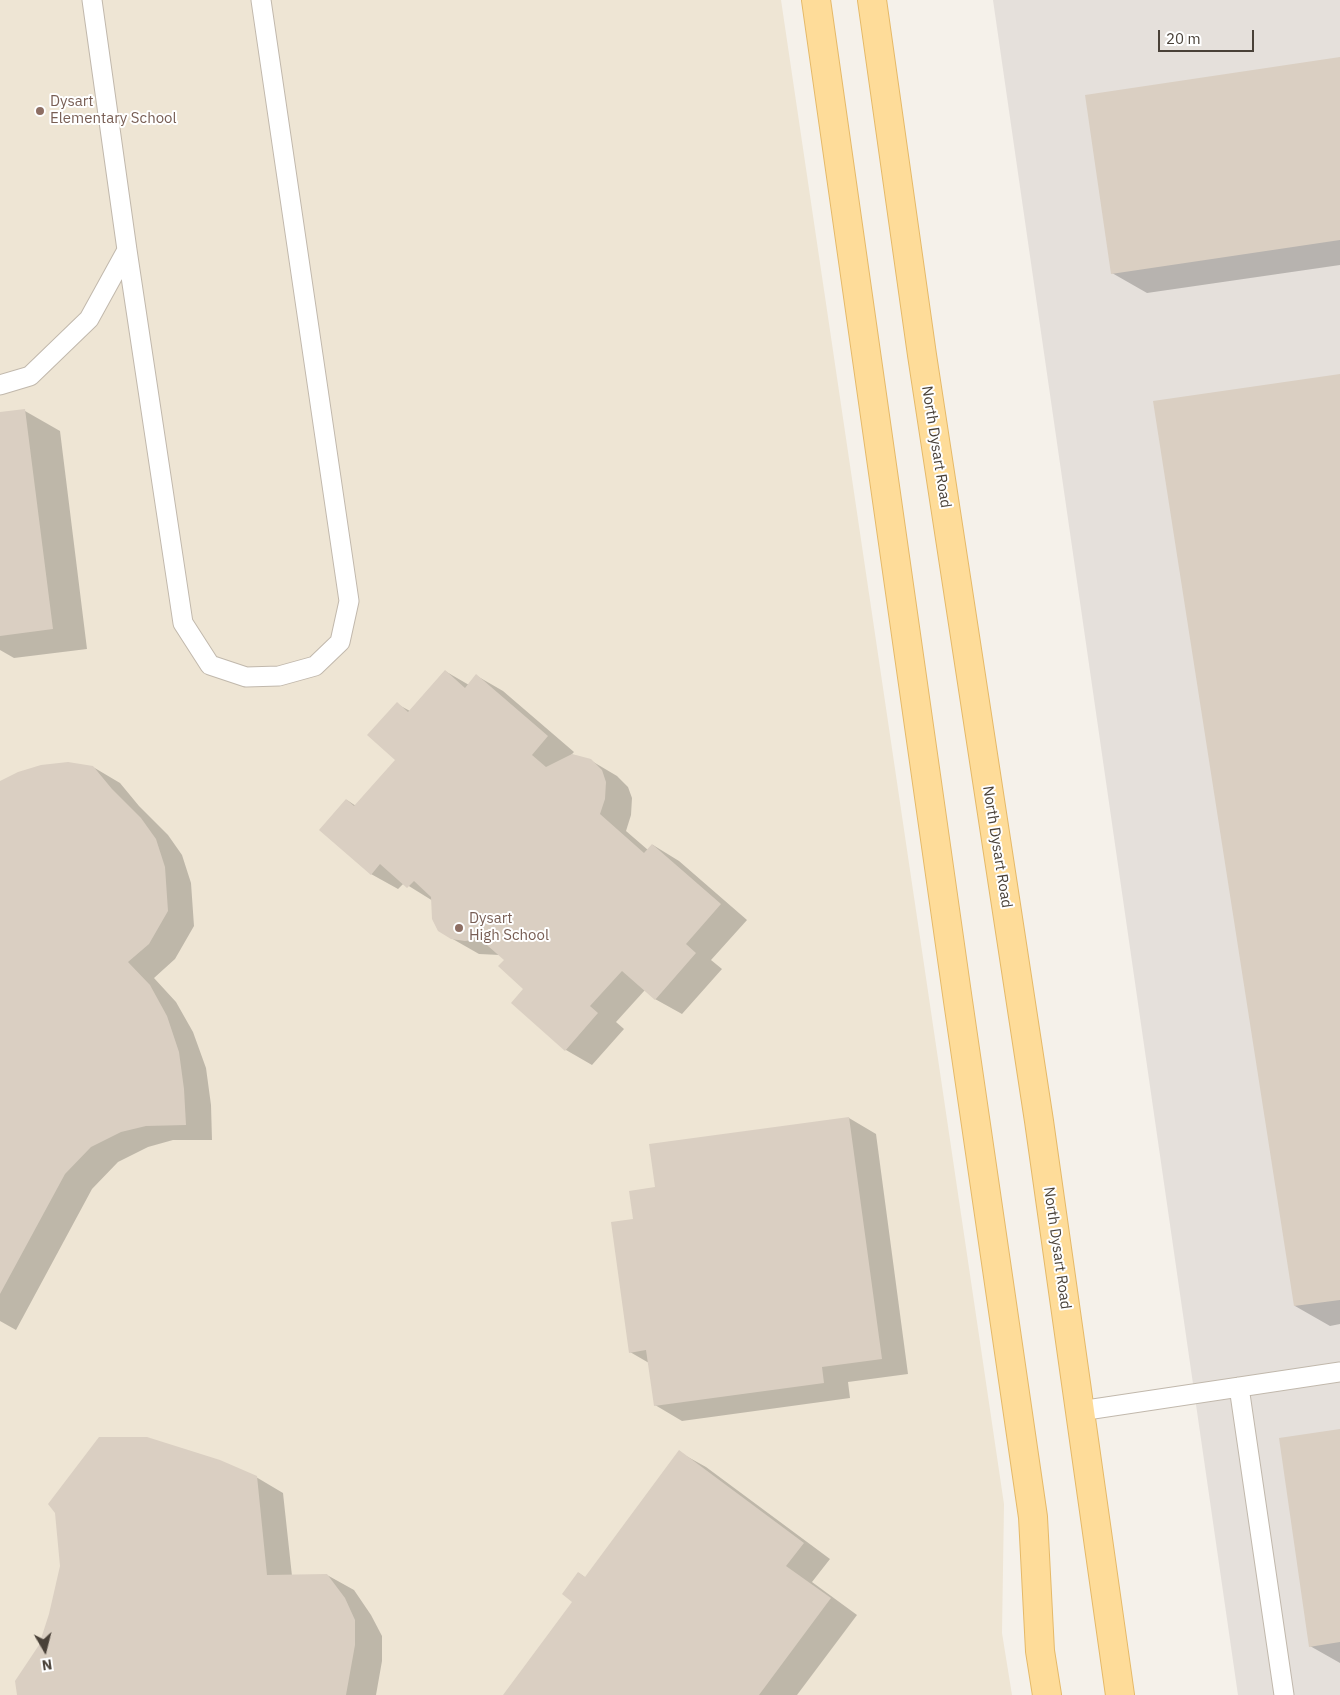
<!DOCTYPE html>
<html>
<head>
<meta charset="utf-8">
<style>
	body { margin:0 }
	#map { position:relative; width:1340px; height:1695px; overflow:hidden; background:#f5f1ea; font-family:"IBM Plex Sans",sans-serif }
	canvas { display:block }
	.north { position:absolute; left:20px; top:1625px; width:50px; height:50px; -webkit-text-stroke:4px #fff; paint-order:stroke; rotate:172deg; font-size:14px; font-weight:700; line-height:20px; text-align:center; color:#494138 }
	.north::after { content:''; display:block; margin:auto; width:18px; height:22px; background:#494138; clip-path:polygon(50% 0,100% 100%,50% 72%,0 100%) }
	.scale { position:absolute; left:1158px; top:30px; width:96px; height:22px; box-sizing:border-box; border:2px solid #494138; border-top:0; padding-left:6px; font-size:15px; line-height:18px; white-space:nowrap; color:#494138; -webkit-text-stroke:4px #fff; paint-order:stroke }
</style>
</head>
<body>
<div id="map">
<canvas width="1340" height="1695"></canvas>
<div class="north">N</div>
<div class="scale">20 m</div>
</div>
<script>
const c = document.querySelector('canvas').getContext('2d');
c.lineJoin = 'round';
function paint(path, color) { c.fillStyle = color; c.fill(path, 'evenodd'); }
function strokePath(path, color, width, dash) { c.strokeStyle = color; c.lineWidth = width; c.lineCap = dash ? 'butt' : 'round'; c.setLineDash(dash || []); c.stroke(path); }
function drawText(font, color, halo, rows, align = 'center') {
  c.font = font + ' "IBM Plex Sans",sans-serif'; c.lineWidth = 4; c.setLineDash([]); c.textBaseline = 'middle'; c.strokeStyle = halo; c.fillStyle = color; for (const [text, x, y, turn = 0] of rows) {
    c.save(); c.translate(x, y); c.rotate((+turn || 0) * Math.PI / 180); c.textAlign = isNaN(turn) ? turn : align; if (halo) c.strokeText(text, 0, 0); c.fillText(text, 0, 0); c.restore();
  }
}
paint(new Path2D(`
	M993 0H1340V1695H1238Z`), '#e5e0db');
paint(new Path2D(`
	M0 0H781L1004 1504 1002 1633 1012 1695H0Z`), '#eee5d4');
paint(new Path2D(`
	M1340 58V265L1147 293 1112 273Z
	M1340 375V1324L1330 1326 1295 1306Z
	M25 411 60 431 87 649 14 658 0 650V414Z
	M445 671 469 685 477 676 503 691 574 752 571 755 590 760 617 776 628 787 632 798 631 815 626 831 648 850 653 845 679 861 747 920 711 960 722 969 682 1014 655 999 645 990 616 1022 624 1029 592 1065 566 1050 505 960 500 955 479 954 451 938 433 901 404 883 398 889 371 874 347 800 356 806 397 760V704L410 711Z
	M93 767 120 783 139 806 168 835 182 855 191 883 194 926 175 959 154 978 176 1002 193 1032 206 1068 211 1105 212 1140H173L148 1147 118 1162 92 1189 16 1330 0 1321V782Z
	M849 1118 876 1134 908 1374 848 1382 850 1398 682 1421 655 1405 649 1363 630 1352 634 1220 656 1188Z
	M1340 1430V1663L1310 1646Z
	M679 1452 706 1467 830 1559 812 1582 857 1615 797 1695H505L574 1602 579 1573 586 1578Z
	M256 1477 283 1493 292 1576 327 1575 354 1590 371 1615 382 1636V1661L376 1695H18Z`), '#0003');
paint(new Path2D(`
	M1340 57V240L1111 274 1085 95Z
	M1340 374V1300L1294 1306 1153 401Z
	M25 409 53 629 0 636V412Z
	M445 670 465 688 476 674 548 736 532 755 546 767 572 754 591 759 602 770 606 782 605 799 600 814 644 853 652 844 721 904 686 944 696 953 655 1000 622 971 590 1006 598 1013 565 1051 511 1003 523 989 498 966 504 960 480 939 465 941 451 939 438 931 432 919 431 897 414 881 407 888 380 864 371 875 319 830 346 799 354 806 395 760 367 735 397 702 408 712Z
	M68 762 93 766 112 789 141 818 156 839 165 867 168 911 149 944 128 962 150 985 167 1016 179 1052 184 1089 186 1125 146 1126 121 1132 91 1147 65 1174 0 1294V781L18 772 41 765Z
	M849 1117 882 1359 822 1367 824 1383 654 1406 646 1350 629 1353 611 1222 633 1219 629 1191 655 1187 649 1144Z
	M1340 1429V1642L1309 1647 1279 1438Z
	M99 1437H147L220 1460 257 1476 267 1575 327 1574 345 1598 355 1620V1645L346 1695H17L15 1681 39 1645 49 1614 60 1566 55 1513 48 1504Z
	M679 1450 804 1543 786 1566 831 1598 759 1695H503L572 1602 562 1594 578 1572 585 1577Z`), '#dacfc2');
const lane = new Path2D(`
	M92 0 127 250 183 623 210 665 246 677 279 676 315 666 340 642 349 601 261 0
	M0 385 30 376 89 319 127 250
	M1239 1387 1284 1695
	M1080 1411 1340 1372`);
const primary = new Path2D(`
	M816 0 958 1001 1033 1517 1040 1651 1047 1695
	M872 0 922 355 1039 1121 1120 1695`);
strokePath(lane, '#c1b8ac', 21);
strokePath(primary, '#e5b968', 30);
strokePath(lane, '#fff', 19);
strokePath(primary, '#fedc99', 28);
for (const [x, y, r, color] of [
	[40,111,5,"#8d6e63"],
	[459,928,5,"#8d6e63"]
]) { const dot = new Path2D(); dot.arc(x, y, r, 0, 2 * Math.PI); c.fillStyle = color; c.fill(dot); strokePath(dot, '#fff', 2); }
drawText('15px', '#785e54', '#fff', [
	["Dysart",50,102],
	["Elementary School",50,119],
	["Dysart",469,919],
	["High School",469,936]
], 'left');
drawText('15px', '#494138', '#fff', [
	["North Dysart Road",936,447,81],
	["North Dysart Road",997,847,81],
	["North Dysart Road",1057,1248,82]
]);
</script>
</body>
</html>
